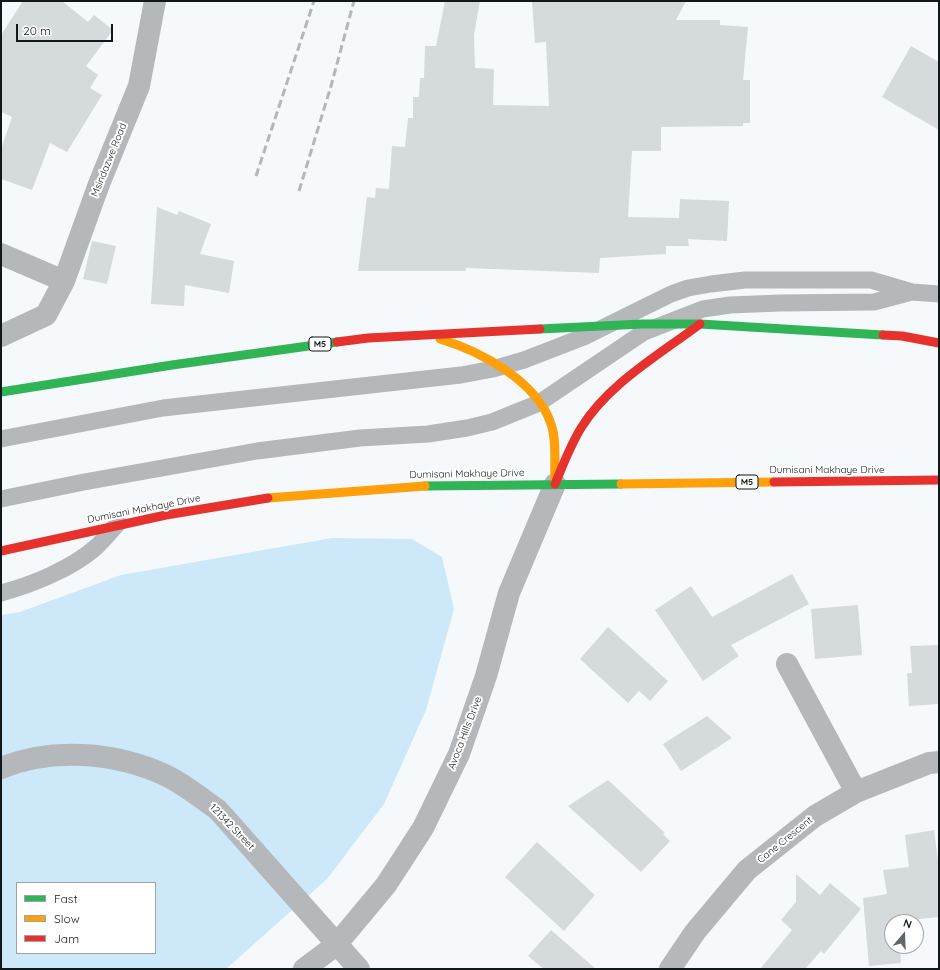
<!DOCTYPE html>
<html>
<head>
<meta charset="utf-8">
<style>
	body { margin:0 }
	#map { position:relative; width:940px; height:970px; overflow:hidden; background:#f5f9fb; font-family:Quicksand,sans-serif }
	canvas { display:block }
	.frame { position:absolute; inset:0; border:2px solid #11181b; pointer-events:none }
	.legend { position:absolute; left:16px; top:882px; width:140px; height:72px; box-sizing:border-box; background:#fff; border:1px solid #a0a3a4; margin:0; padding:5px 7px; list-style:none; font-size:12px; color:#11181b }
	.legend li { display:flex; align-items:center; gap:8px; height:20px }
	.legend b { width:20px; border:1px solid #a0a3a4 }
	.north { position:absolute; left:884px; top:914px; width:40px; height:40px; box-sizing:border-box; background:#fff; border:1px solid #a0a3a4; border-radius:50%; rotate:19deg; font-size:11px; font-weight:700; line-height:16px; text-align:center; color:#11181b }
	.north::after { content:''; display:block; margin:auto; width:14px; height:18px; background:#616769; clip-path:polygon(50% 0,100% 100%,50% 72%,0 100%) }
	.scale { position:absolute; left:16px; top:24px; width:97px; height:18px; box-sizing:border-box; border:2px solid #11181b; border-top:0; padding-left:5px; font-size:12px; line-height:14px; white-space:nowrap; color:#11181b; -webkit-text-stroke:3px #fff; paint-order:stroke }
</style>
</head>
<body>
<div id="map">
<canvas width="940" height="970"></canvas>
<div class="frame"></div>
<ul class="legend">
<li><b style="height:5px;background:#30b455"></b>Fast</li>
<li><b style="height:5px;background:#ff9f0a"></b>Slow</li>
<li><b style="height:5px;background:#e5322d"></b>Jam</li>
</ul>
<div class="north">N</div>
<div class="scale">20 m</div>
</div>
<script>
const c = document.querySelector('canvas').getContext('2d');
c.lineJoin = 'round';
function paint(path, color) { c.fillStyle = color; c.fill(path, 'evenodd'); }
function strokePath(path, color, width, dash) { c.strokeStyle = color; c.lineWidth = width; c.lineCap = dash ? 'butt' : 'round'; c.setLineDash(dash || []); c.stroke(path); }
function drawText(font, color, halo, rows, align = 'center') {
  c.font = font + ' Quicksand,sans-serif'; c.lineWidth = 4; c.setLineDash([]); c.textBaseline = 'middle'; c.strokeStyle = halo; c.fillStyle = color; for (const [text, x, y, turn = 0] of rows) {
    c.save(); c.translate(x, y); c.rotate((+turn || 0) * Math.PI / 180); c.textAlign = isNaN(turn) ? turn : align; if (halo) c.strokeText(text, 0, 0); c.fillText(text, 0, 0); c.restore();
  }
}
paint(new Path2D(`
	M332 538 412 539 442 557 454 609 426 710 384 804 327 879 226 969H1V615L20 612 121 575ZM17 883H155V953H17Z`), '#cde8f8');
paint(new Path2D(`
	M23 1H62L88 22 94 15 113 30 86 66 98 75 90 88 102 95 67 152 50 143 32 190 1 179V149L12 117 1 112V35Z
	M445 1H480L474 35 475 68 494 69 493 105 549 106 546 42 535 43 532 1H686L676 20H720V25L748 27 743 80H750V123H743V126L661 127V151H632L628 217 679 218 680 199 729 201 727 241 688 239 689 246H666V254L600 258 599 273 466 268V271H358L367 197 375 198 376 188 389 189 392 146 405 147 408 118H413V97H419L420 78H424L425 46H436Z
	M911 46 939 62V130L882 97Z
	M157 207 177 215 179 211 211 224 200 254 234 261 229 293 185 285 184 306 151 304Z
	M92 241 116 246 107 284 83 279Z
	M792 574 809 604 731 645 739 656 703 681 655 610 691 586 712 617Z
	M858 605 862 655 815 659 811 609Z
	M608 627 668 681 650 701 639 691 628 703 580 659Z
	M939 645V704L909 706 907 673H912L910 646Z
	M707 716 732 738 681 771 663 744Z
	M608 780 665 833 663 834 670 841 641 872 568 806Z
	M934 830 939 868V917L892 922V946H900L901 963 869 966 863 898 887 894 883 870 909 867 905 835Z
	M537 842 595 895 564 931 505 877Z
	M796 874 820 895 830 883 861 909 824 954 821 951 805 969H760L792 930 781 920 796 902Z
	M551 930 596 969H544L528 956Z`), '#d5dadd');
strokePath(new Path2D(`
	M1 439 163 408 461 375 493 369 524 360 586 336 671 294 688 288 711 284 745 280H871L912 292 939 294
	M1 499 84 482 257 451 360 438 428 434 467 428 492 422 539 403 644 332 703 309 730 305 780 303 874 302 912 292
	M1 593C31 585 71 569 95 548 103 541 110 532 118 523`), '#b5b8ba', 17);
strokePath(new Path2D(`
	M1 254 64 281
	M1 336 46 315 64 281 99 184 139 86 155 1
	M787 664 856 792
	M1 768C52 747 115 752 165 775 184 784 201 798 218 810L359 969
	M304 969 336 945 386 885 423 828 459 754 486 676 509 593 555 484
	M670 969 695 932 747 870 815 816 856 792 929 763 939 762`), '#b5b8ba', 22);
strokePath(new Path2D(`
	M540 329 642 324H700L883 335
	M1 392 172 365 337 342
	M425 486 621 484`), '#30b455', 9);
strokePath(new Path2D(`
	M440 339C480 351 537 381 551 424 557 441 554 461 555 479
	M621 484 774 482
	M268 498 425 486`), '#ff9f0a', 9);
strokePath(new Path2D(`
	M883 335 902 336 939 343
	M337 342 368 338 540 329
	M774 482 939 480
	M555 484C563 465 570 446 581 428 608 384 659 355 700 324
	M1 551 166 515 268 498`), '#e5322d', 9);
strokePath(new Path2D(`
	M256 176 314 1
	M299 191 331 86 354 1`), '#b4b7b9', 3, [8, 4]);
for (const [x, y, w] of [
	[320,344,22],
	[747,482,22]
]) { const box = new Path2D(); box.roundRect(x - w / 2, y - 7, w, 14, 3); c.fillStyle = '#fff'; c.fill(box); strokePath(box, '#11181b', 1); }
drawText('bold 9px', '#11181b', null, [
	["M5",320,344],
	["M5",747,482]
]);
drawText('10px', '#11181b', '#fff', [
	["Msindazwe Road",109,160,-68],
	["Dumisani Makhaye Drive",827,470],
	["Dumisani Makhaye Drive",467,474,-1],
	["Dumisani Makhaye Drive",144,509,-11],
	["Avoca Hills Drive",465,733,-69],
	["121342 Street",232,827,46],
	["Cane Crescent",785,840,-39]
]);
</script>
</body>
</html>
